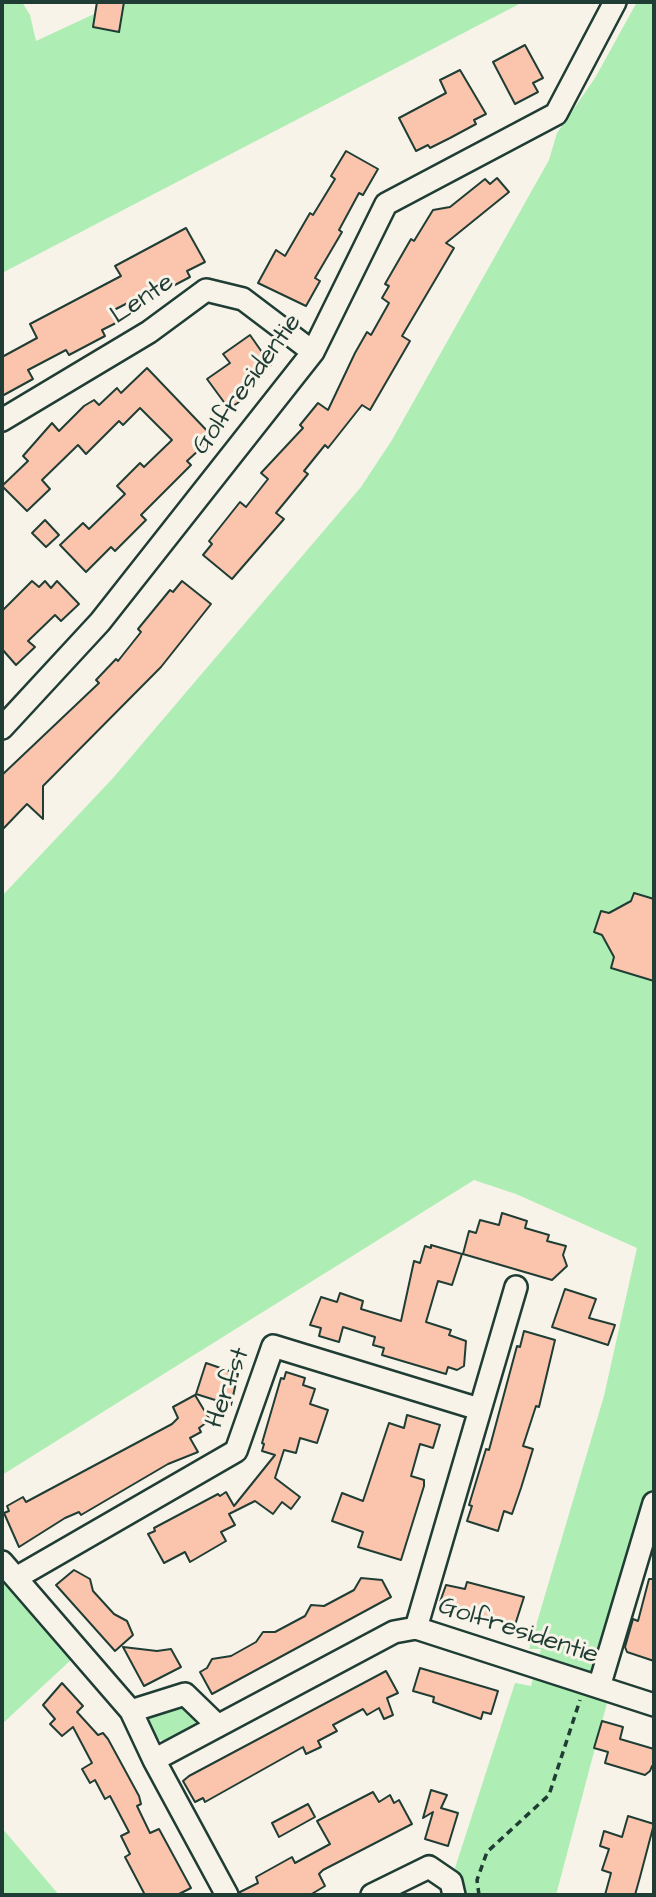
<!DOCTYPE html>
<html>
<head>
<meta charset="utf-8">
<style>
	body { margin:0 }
	#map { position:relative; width:656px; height:1897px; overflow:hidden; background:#f7f3e8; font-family:"Architects Daughter",sans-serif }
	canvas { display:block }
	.frame { position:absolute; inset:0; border:4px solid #1f3d34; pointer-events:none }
</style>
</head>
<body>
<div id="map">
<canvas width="656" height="1897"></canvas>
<div class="frame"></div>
</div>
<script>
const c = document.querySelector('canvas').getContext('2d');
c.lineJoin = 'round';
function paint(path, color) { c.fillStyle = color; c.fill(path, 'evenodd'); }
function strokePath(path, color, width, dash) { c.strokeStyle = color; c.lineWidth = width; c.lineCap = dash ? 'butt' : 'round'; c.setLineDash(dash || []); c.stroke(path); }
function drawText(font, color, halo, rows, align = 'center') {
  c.font = font + ' "Architects Daughter",sans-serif'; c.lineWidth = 6; c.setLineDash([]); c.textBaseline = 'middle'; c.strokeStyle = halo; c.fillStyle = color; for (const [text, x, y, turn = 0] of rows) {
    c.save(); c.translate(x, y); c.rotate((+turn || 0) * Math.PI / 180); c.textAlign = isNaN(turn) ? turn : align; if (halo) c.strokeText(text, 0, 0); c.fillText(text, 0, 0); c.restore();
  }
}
paint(new Path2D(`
	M2 2H22L30 15 36 41 120 2H523L2 273Z
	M637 2H654V1526L556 1895H463L464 1886 455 1868 515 1683 531 1686 541 1649H529L604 1396 637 1248 516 1194 474 1180 2 1475V896L113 778 361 487 392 440 549 160 557 133 595 78Z
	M2 1577 73 1658 2 1724Z
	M170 1707 186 1709 195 1718V1729L171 1742 155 1739 141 1717Z
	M2 1828 59 1895H2Z`), '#aeedb4');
const building = new Path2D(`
	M97 2H124L119 32 93 27Z
	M525 45 543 78 533 83 538 92 515 104 493 62Z
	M460 70 486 114 474 120 476 124 450 138 430 148 428 145 416 151 399 118 446 93 440 80Z
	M346 151 378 169 363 195 359 193 339 230 342 232 315 278 320 281 306 306 258 283 276 250 285 256 310 213 313 215 335 179 331 176Z
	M497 178 509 192 446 243 454 248 402 336 410 341 370 410 362 405 328 448 325 445 304 471 308 474 276 513 284 519 232 579 203 555 212 544 209 541 240 502 246 507 268 479 261 473 303 428 300 425 318 403 328 410 355 353 367 332 371 335 389 303 382 298 389 286 385 284 411 239 414 241 433 210 450 207 485 179 490 184Z
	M186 228 205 262 187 271 190 277 154 296 151 291 114 310 120 321 102 330 105 336 69 355 66 350 28 370 33 379 2 396V357L37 338 30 324 121 276 115 266Z
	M250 335 271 365 240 388 246 397 229 409 207 379 230 363 223 354Z
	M147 368 213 437 187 461 191 465 141 515 146 520 115 551 111 547 86 572 60 545 83 523 89 529 125 494 117 486 140 463 144 467 172 440 140 408 123 425 119 421 86 454 78 445 42 480 50 489 27 511 2 486 28 461 23 456 52 423 59 431 84 406 94 400 99 405 117 388 121 393Z
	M45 520 59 535 46 547 32 533Z
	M32 581 39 587 45 581 51 588 57 581 79 604 61 621 55 615 28 641 35 647 16 665 2 649V611Z
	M182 581 211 604 161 667 43 786V819L27 804 2 830V775L99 683 96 680 116 659 118 661 141 632 138 629 170 590 173 592Z
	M634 893 654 899V981L611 968 614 957 602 935 594 932 601 911 609 913 631 901Z
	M502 1213 527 1221 525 1228 549 1235 547 1241 566 1246 563 1255 567 1266 552 1280 463 1254 469 1231 476 1233 480 1220 499 1225Z
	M431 1245 462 1254 452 1285 438 1281 426 1322 451 1330 449 1335 466 1341 464 1366 457 1370 448 1367 446 1374 382 1355 384 1348 373 1345 375 1337 343 1327 339 1342 319 1336 321 1328 310 1325 321 1297 337 1302 340 1293 363 1301 361 1309 401 1321 414 1261 420 1263 425 1246 431 1248Z
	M565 1289 596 1299 589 1318 615 1325 608 1345 552 1327Z
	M524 1331 555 1340 539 1407 536 1406 523 1446 533 1449 521 1488 512 1514 504 1511 498 1531 467 1521 472 1506 469 1505 486 1449 489 1450 517 1346 520 1347Z
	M206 1363 238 1374 231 1405 196 1394Z
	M286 1372 305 1378 303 1385 315 1389 310 1404 328 1410 317 1443 300 1438 296 1453 284 1450 275 1478 300 1497 291 1509 282 1502 273 1514 255 1501 229 1514 235 1525 221 1532 226 1541 190 1562 185 1552 164 1563 148 1534 155 1531 154 1528 218 1494 220 1496 226 1492 234 1506 275 1455 262 1451 264 1444 262 1443 281 1378 284 1379Z
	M195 1395 210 1420 199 1428 201 1432 190 1438 198 1452 168 1464 81 1515 79 1512 65 1518 19 1547 4 1513 9 1511 7 1506 23 1497 26 1502 172 1424 178 1418 173 1407Z
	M407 1415 440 1425 433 1448 420 1444 411 1476 424 1480V1486L401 1560 358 1547 363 1532 332 1521 342 1493 363 1501 389 1423 404 1428Z
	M74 1570 90 1579 93 1591 114 1614 127 1621 133 1635 115 1651 56 1585Z
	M361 1578 382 1580 391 1597 212 1694 200 1672 207 1668 212 1659 231 1656 256 1642 263 1632H275L305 1616 311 1605 324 1606 354 1590Z
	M649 1579H654V1661L627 1652 625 1647 633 1619 638 1621Z
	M467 1582 524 1597 515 1625 510 1623 509 1626 466 1610 460 1608 459 1612 445 1607 446 1604 440 1602 446 1585 465 1589Z
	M123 1647 157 1651 171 1649 181 1667 144 1686Z
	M420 1668 498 1691 491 1714 483 1712 481 1719 433 1702 434 1697 413 1691Z
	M386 1671 398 1693 387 1698 393 1715 384 1719 379 1708 367 1715 363 1709 333 1725 337 1731 318 1741 321 1747 306 1754 303 1747 205 1802 203 1798 195 1802 183 1781 189 1776Z
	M62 1683 83 1706 77 1712 98 1735 103 1733 108 1739 139 1796 141 1804 137 1806 150 1833 159 1829 191 1888 177 1895H145L125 1857 130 1854 121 1836 129 1832 110 1796 105 1799 95 1780 90 1783 82 1769 92 1763 73 1727 62 1736 50 1724 55 1719 43 1705Z
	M602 1721 623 1727 620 1739 654 1749V1766H652L650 1771 645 1775 605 1763 608 1752 594 1748Z
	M431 1790 447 1795 441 1808 458 1813 448 1846 425 1839 433 1812 423 1818Z
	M373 1792 379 1802 390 1795 394 1803 399 1800 412 1824 323 1870 319 1874 325 1886 310 1895H240V1892L258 1883 256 1877 292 1857 295 1863 330 1844 317 1821Z
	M308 1804 315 1817 279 1837 272 1823Z
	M628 1816 654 1824 640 1877 635 1895H605L611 1873 602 1870 609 1849 600 1846 604 1831 622 1837Z`);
paint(building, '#fbc5ad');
strokePath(building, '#1f3d34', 2);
const minor = new Path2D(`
	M2 420 149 332 206 290 243 299 313 352
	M2 728 100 622 313 352 386 204 556 114 615 2
	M2 1562 131 1711 154 1760 394 1632 416 1628 654 1705
	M16 1578 236 1451 273 1346 479 1409
	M416 1628 516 1287
	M599 1687 654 1503
	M131 1711 185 1694 218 1726
	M154 1760 227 1895
	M372 1895 429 1867 451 1882 454 1895`);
strokePath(minor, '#1f3d34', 26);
strokePath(new Path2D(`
	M479 1895 477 1880 487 1852 549 1795 580 1700`), '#1f3d34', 3.5, [7, 5]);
strokePath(minor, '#f7f3e8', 21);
drawText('26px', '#1f3d34', '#f7f3e8', [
	["Lente",143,300,-34],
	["Golfresidentie",248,385,-54],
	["Herfst",229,1388,-70],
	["Golfresidentie",518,1632,18]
]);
</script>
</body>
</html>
